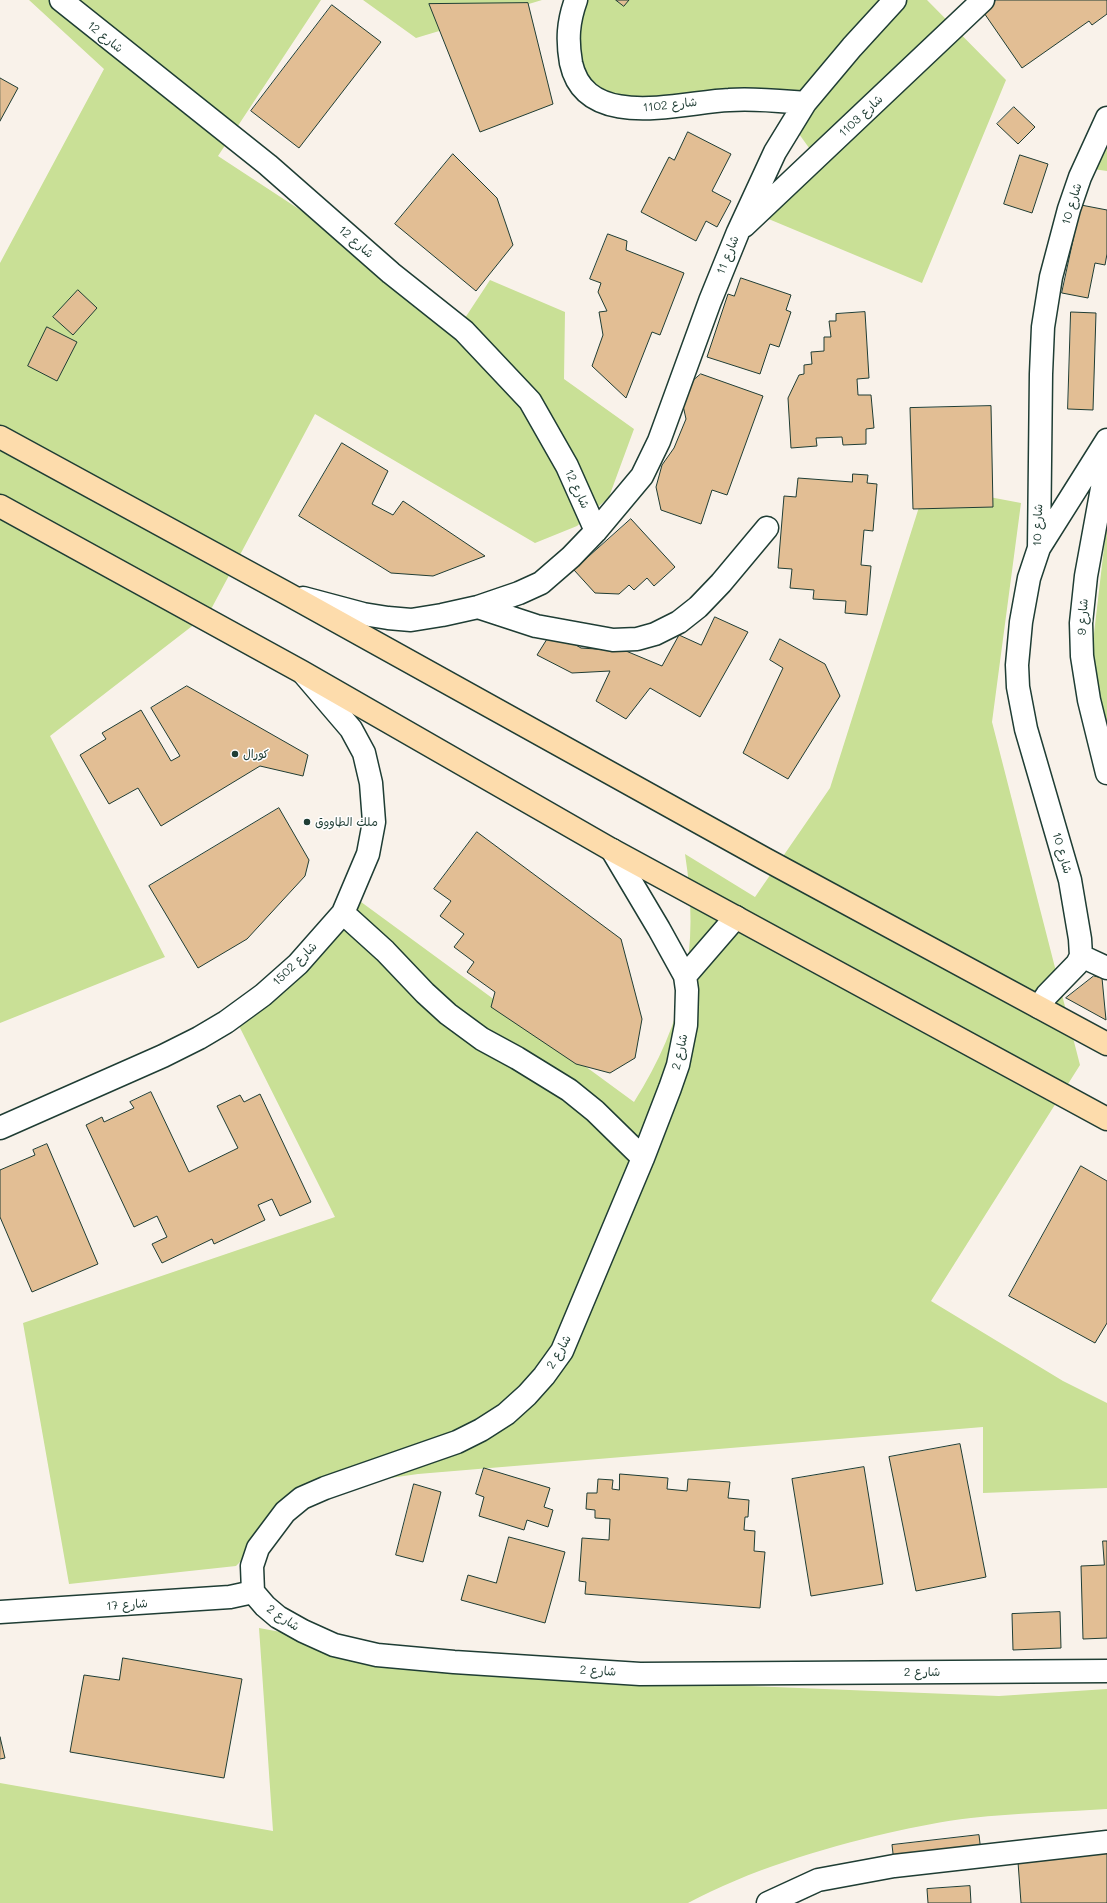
<!DOCTYPE html>
<html>
<head>
<meta charset="utf-8">
<style>
	body { margin:0 }
	canvas { display:block; background:#f9f2ea }
</style>
</head>
<body>
<canvas width="1107" height="1903"></canvas>
<script>
const c = document.querySelector('canvas').getContext('2d');
c.lineJoin = 'round';
function paint(path, color) { c.fillStyle = color; c.fill(path, 'evenodd'); }
function strokePath(path, color, width, dash) { c.strokeStyle = color; c.lineWidth = width; c.lineCap = dash ? 'butt' : 'round'; c.setLineDash(dash || []); c.stroke(path); }
function drawText(font, color, halo, rows, align = 'center') {
  c.font = font + ' Mali,"Playpen Sans Arabic",sans-serif'; c.lineWidth = 3; c.setLineDash([]); c.textBaseline = 'middle'; c.strokeStyle = halo; c.fillStyle = color; for (const [text, x, y, turn = 0] of rows) {
    c.save(); c.translate(x, y); c.rotate((+turn || 0) * Math.PI / 180); c.textAlign = isNaN(turn) ? turn : align; if (halo) c.strokeText(text, 0, 0); c.fillText(text, 0, 0); c.restore();
  }
}
paint(new Path2D(`
	M29 0H321L218 156 465 318 490 280 565 312 564 379 634 429 609 497 577 526 535 543 315 414 209 613 50 736 165 957 0 1023V263L104 69Z
	M363 0H542L416 38Z
	M564 0H927L1006 80 922 283 759 215 817 159 771 95 718 108 583 95Z
	M1107 120V171L1093 169Z
	M926 485 1021 503 992 722 1080 1065 931 1301 1063 1381 1107 1403V1488L983 1493V1427L418 1474 383 1479 349 1490 316 1504 285 1522 259 1543 236 1566 69 1584 23 1323 335 1217 232 1012 357 899 634 1102C685 1021 700 949 685 854L755 897 830 788Z
	M1107 522V733H1099L1093 642Z
	M259 1628 525 1677 999 1696 1107 1689V1809C1062 1812 1016 1813 971 1818 943 1821 915 1827 888 1833 820 1849 750 1870 688 1903H0V1783L273 1831Z`), '#c9e096');
const building = new Path2D(`
	M616 0H629L624 6Z
	M997 0H1107V14L1092 25 1089 21 1022 68 982 10Z
	M528 3 553 104 480 132 429 4Z
	M332 5 381 42 299 148 251 111Z
	M0 78 18 88 0 121Z
	M1014 107 1035 127 1018 144 997 124Z
	M688 132 731 154 712 191 731 201 717 227 706 221 696 241 641 212 669 157 674 160Z
	M453 154 497 198 513 245 476 291 395 224Z
	M1020 155 1048 164 1032 213 1004 204Z
	M1081 205 1107 210V254L1105 265 1095 263 1088 298 1062 293Z
	M608 234 627 241 626 250 684 273 660 335 652 332 626 398 592 366 603 335 599 312 607 311 598 292 601 283 590 279Z
	M741 278 791 295 786 310 791 312 779 347 770 344 760 374 707 357 728 294 734 296Z
	M78 290 97 308 73 335 53 317Z
	M865 312 869 378 857 379 858 395H871L874 428 866 429V444L843 445 842 437 816 438 817 446 791 448 788 398 799 375 804 374V365L812 364 811 352 824 351V337H831L829 321H836V314Z
	M1071 312 1096 313 1093 410 1068 409Z
	M47 327 77 342 57 381 28 366Z
	M701 374 763 396 727 495 712 490 701 524 661 510 656 487 662 465 674 448 686 419 682 401 689 384Z
	M991 406 993 507 913 509 910 408Z
	M342 443 388 471 372 504 393 515 403 501 485 556 433 576 391 573 299 516Z
	M853 474 868 475 867 483 877 484 873 531 864 530 861 565 871 566 867 615 845 613 846 601 813 599 814 590 790 588 792 569 778 568 784 496 796 497 798 478 852 482Z
	M631 519 675 567 654 586 647 578 634 590 629 585 619 594 595 593 574 570Z
	M715 617 748 632 700 717 650 688 626 719 596 701 610 671 572 673 537 655 552 631 581 648 626 651 662 666 679 635 701 645Z
	M780 639 825 664 840 696 788 779 743 753 783 668 770 660Z
	M187 686 308 755 303 776 260 766 161 826 138 788 109 804 80 755 106 739 102 733 141 710 171 761 180 756 151 708Z
	M279 808 309 860 305 876 247 939 198 968 149 886Z
	M477 832 621 939 642 1019 635 1058 610 1073 576 1064 491 1007 495 992 467 972 474 962 454 947 464 934 440 916 451 901 434 889Z
	M1094 976 1102 978 1106 1020 1066 998Z
	M151 1092 189 1172 238 1148 217 1106 240 1095 244 1102 260 1094 311 1202 280 1216 272 1199 258 1205 265 1220 214 1244 212 1239 162 1263 152 1244 167 1237 157 1216 134 1227 86 1125 102 1117 104 1122 134 1108 130 1102Z
	M47 1144 98 1264 32 1292 0 1217V1170L35 1155 33 1150Z
	M1081 1166 1107 1181V1323L1095 1343 1009 1296Z
	M960 1444 986 1577 916 1591 889 1457Z
	M864 1467 883 1584 811 1596 792 1479Z
	M484 1468 550 1488 544 1507 553 1510 548 1527 527 1520 524 1530 479 1516 484 1497 476 1494Z
	M620 1474 668 1478 667 1489 687 1491 688 1479 730 1482 728 1498 749 1500 748 1517H745L744 1530 755 1531 754 1551 765 1552 760 1608 585 1594 586 1582 579 1581 582 1538 609 1540 610 1519 595 1518V1510L586 1509 587 1493H597L598 1479 613 1480 612 1489 619 1490Z
	M414 1484 441 1492 423 1562 396 1555Z
	M509 1537 565 1552 545 1623 461 1600 468 1575 496 1583Z
	M1103 1541H1107V1638L1083 1639 1081 1566 1104 1565Z
	M1060 1612 1061 1648 1013 1650 1012 1614Z
	M123 1658 242 1679 224 1778 70 1752 84 1675 119 1680Z
	M0 1737 5 1758 0 1759Z
	M979 1835 981 1852 894 1862 892 1845Z
	M1107 1853V1903H1021L1018 1862Z
	M970 1886 971 1903H928L927 1889Z`);
paint(building, '#e2be94');
strokePath(building, '#1f3d34', 1);
const minor = new Path2D(`
	M61 0 268 165 391 273 464 331 530 401 567 466 596 531
	M576 0C568 22 567 40 571 63 586 132 681 102 729 100 754 98 780 101 805 103
	M744 226 983 0
	M1107 461 1086 576 1081 623 1082 656 1089 700 1107 773
	M1039 548 1107 440
	M303 598 363 614 388 618 411 620 442 615 478 607 519 593 541 583 571 557 596 531 642 476 659 441 710 301 738 232 775 152 805 103 852 47 895 0
	M478 607 536 626 613 640 637 639 655 634 679 622 698 607 721 583 767 528
	M612 850 659 929 685 976 687 990 686 1025 678 1065 670 1088 643 1158 562 1351 544 1376 527 1395 506 1414 481 1430 457 1442 325 1488 302 1498 285 1512 258 1548 252 1566 253 1592 265 1606 278 1617 303 1631 334 1645 377 1655 454 1662 640 1674 1107 1671
	M343 913 385 951 425 993 448 1014 482 1039 517 1058 569 1090 595 1111 643 1158
	M1081 956 1107 968
	M685 976 736 917
	M1039 1007 1047 995 1077 964 1081 956 1080 939 1070 880 1026 729 1018 687 1017 665 1021 622 1029 578 1039 548 1041 374 1043 327 1051 277 1069 209 1080 177 1107 118
	M0 1128 163 1056 199 1038 226 1022 263 995 298 964 343 913 368 854 374 822 371 783 364 753 351 729 304 674
	M0 1612 230 1597 253 1592
	M768 1903 818 1880 894 1866 1107 1842`);
const highway = new Path2D(`
	M0 437 286 593 765 859 1107 1044
	M0 506 302 672 612 850 1107 1119`);
strokePath(minor, '#1f3d34', 25);
strokePath(highway, '#1f3d34', 25);
strokePath(minor, '#fff', 22);
strokePath(highway, '#fddcac', 22);
for (const [x, y, r, color] of [
	[235,754,4,"#1f3d34"],
	[307,822,4,"#1f3d34"]
]) { const dot = new Path2D(); dot.arc(x, y, r, 0, 2 * Math.PI); c.fillStyle = color; c.fill(dot); strokePath(dot, '#fff', 1.5); }
drawText('12px', '#1f3d34', '#fff', [
	["شارع 12",105,37,39],
	["شارع 1102",670,105,-6],
	["شارع 1103",861,116,-43],
	["شارع 10",1072,204,-73],
	["شارع 12",356,242,41],
	["شارع 11",728,255,-68],
	["شارع 12",577,489,65],
	["شارع 10",1038,525,-88],
	["شارع 9",1083,617,-87],
	["شارع 10",1062,853,74],
	["شارع 1502",295,964,-44],
	["شارع 2",680,1052,-77],
	["شارع 2",559,1352,-60],
	["شارع 17",127,1605,-4],
	["شارع 2",283,1618,34],
	["شارع 2",598,1671,3],
	["شارع 2",922,1672]
]);
drawText('12px', '#1f3d34', '#fff', [
	["كورال",243,754],
	["ملك الطاووق",315,822]
], 'left');
</script>
</body>
</html>
